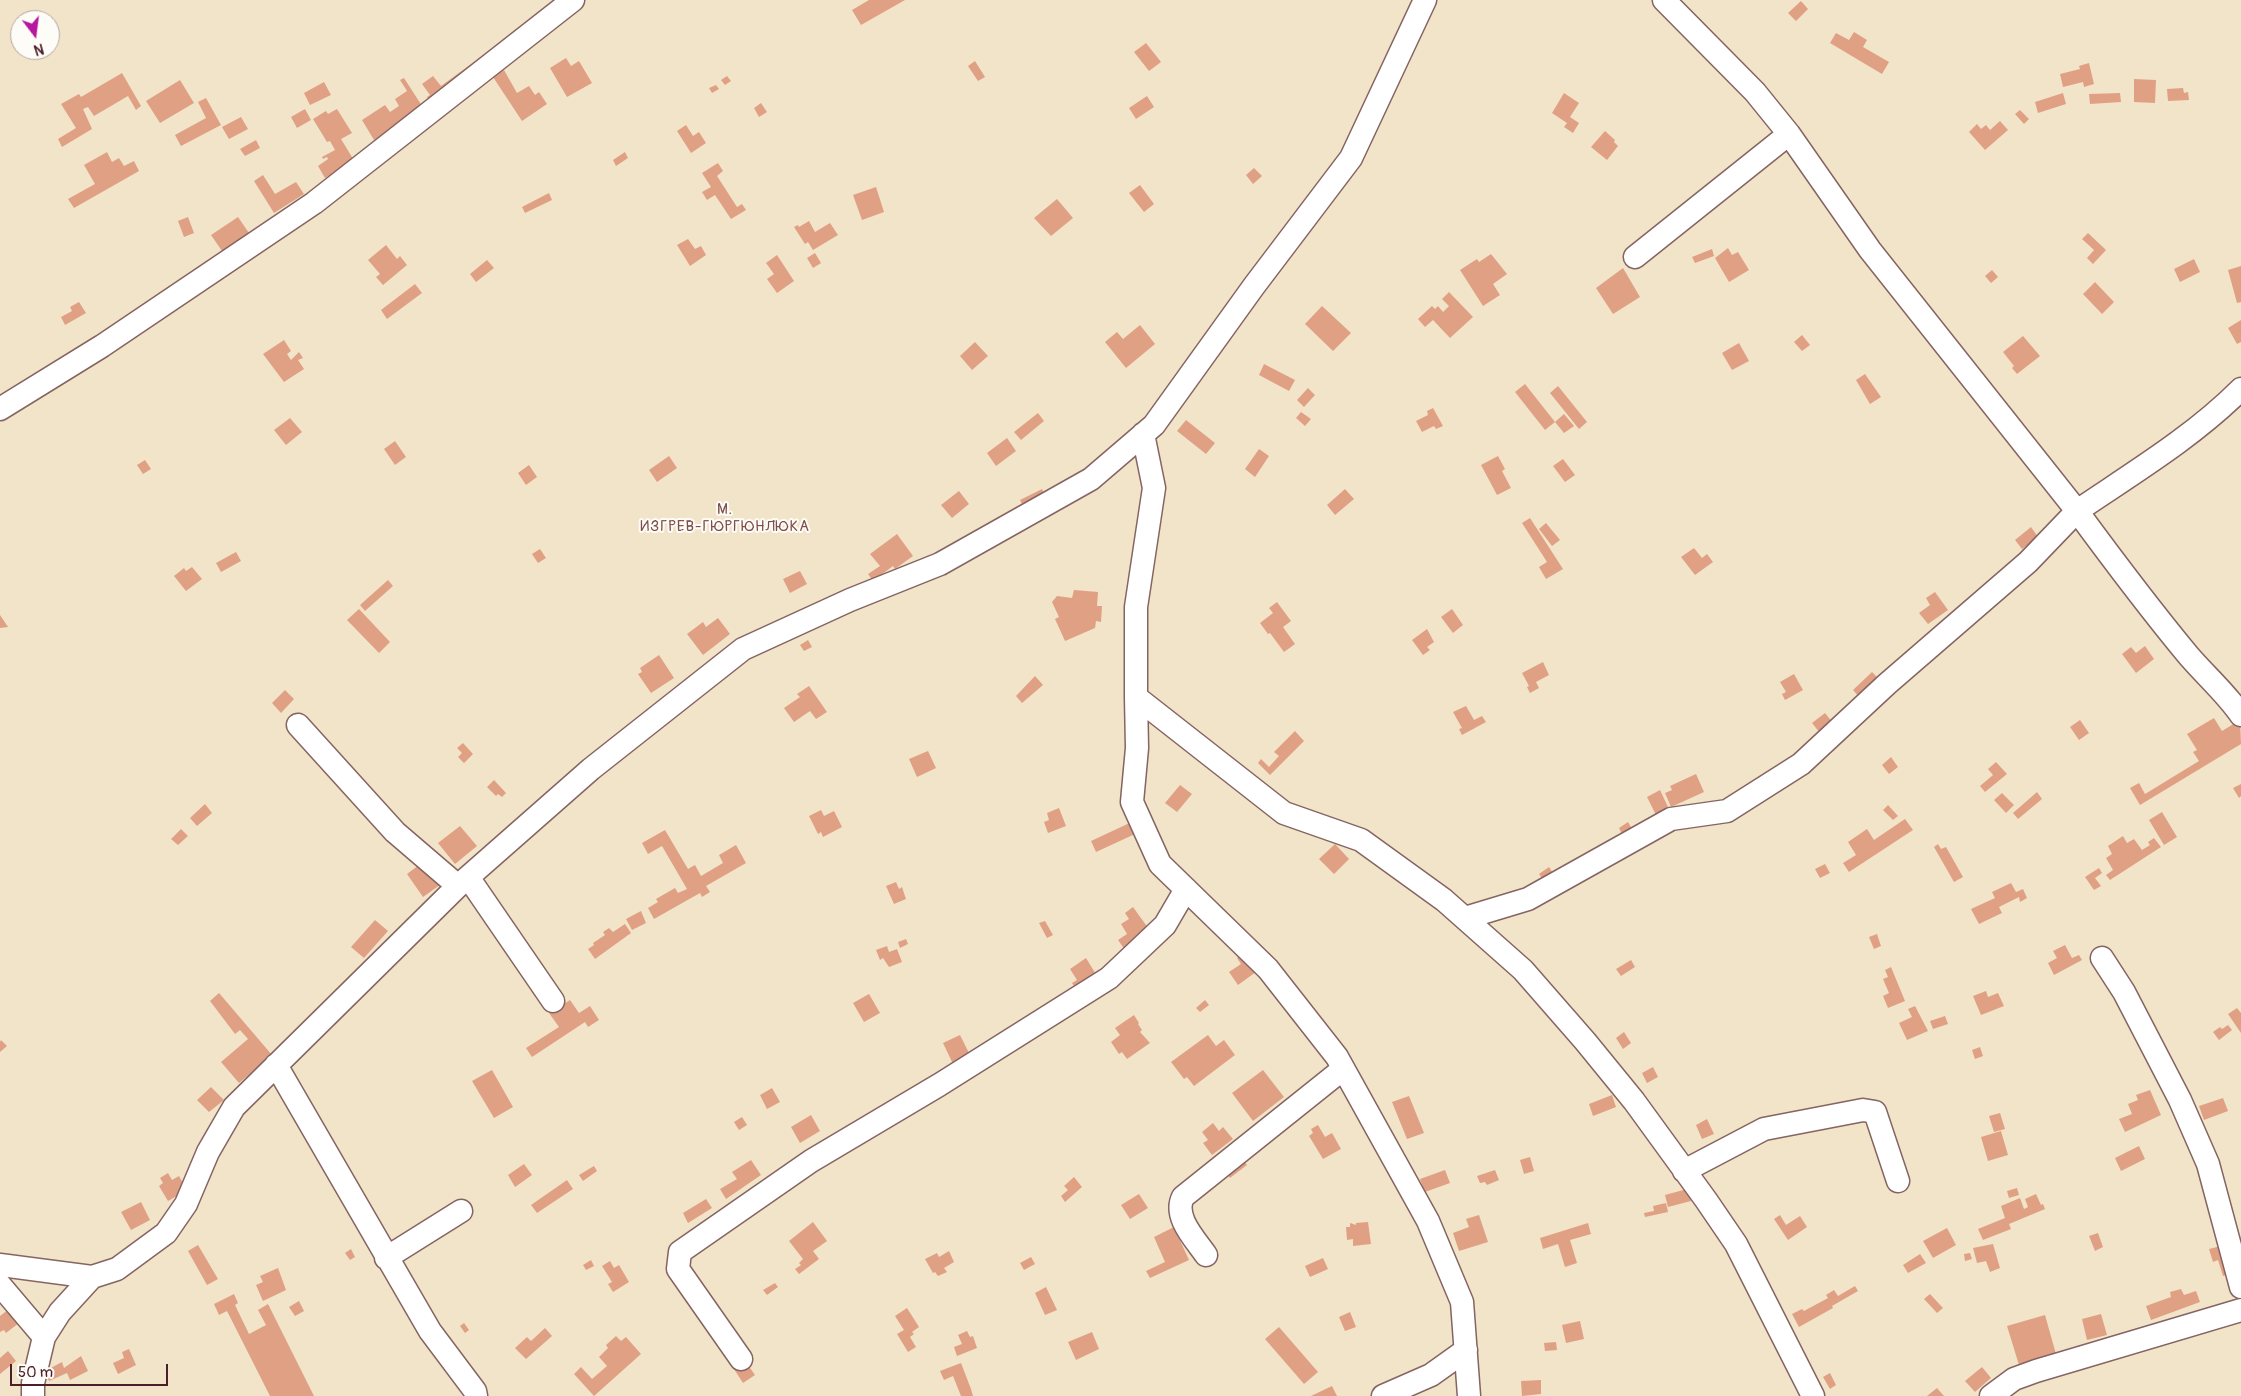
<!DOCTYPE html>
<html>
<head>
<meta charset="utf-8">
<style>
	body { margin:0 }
	#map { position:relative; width:2241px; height:1396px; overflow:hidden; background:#f2e4c9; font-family:Pangolin,sans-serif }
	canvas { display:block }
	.north { position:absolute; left:10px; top:10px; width:50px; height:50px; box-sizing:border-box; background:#fdfcf7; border:1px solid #b5a4a5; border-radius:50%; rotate:165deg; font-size:14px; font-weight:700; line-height:20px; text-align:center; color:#4a1f2b }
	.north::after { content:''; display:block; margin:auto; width:18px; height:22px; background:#b5179e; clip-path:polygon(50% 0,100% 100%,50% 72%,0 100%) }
	.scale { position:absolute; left:10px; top:1364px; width:158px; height:22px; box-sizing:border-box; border:2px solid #4a1f2b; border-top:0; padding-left:6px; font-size:15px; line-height:18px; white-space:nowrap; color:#4a1f2b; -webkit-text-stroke:4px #fdfcf7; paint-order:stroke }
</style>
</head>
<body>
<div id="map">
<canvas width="2241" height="1396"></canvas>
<div class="north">N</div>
<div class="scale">50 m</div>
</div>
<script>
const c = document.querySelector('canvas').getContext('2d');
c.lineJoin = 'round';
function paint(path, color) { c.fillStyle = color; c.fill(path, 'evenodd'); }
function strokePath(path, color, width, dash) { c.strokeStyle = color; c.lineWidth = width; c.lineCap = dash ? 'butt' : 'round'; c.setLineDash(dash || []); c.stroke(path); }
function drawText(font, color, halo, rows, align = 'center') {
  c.font = font + ' Pangolin,sans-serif'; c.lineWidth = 4; c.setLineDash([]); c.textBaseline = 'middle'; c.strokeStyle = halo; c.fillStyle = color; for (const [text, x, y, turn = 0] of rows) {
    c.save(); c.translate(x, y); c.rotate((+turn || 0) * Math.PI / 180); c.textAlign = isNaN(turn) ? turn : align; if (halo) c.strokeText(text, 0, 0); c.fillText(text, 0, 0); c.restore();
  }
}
paint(new Path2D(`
	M869 0H905L861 25 852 10Z
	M1801 1 1808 9 1796 21 1788 13Z
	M1854 32 1867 40 1863 47 1889 62 1882 74 1830 43 1836 33 1849 40Z
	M1146 43 1161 62 1149 71 1134 52Z
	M485 54 489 60 430 102 427 97 430 95 422 84 433 76 441 86Z
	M566 58 571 66 579 61 592 83 567 97 550 68Z
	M975 61 985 77 978 81 968 66Z
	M2089 63 2094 84 2084 87 2083 82 2063 87 2060 74 2080 69 2079 66Z
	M504 70 517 93 529 86 535 95 539 92 547 104 522 121 493 77Z
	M122 73 141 106 136 110 128 96 94 116 88 107 83 109 92 129 62 147 58 139 76 128 61 104 79 94 81 97Z
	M727 76 731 81 725 85 721 80Z
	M404 78 424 109 374 140 362 120 385 105 390 112 399 106 395 99 407 91 400 80Z
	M2134 79 2156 80 2155 103 2134 102Z
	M180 80 194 103 160 123 146 101Z
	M324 82 331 95 310 105 304 93Z
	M716 85 719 89 712 93 709 88Z
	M2183 88 2184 93 2188 92 2189 100 2168 101 2167 89Z
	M1564 93 1579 103 1570 117 1579 123 1573 133 1564 127 1567 123 1552 113Z
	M2063 93 2066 104 2038 113 2035 102Z
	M2120 93 2121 102 2090 104 2089 94Z
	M1147 96 1154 107 1136 119 1129 108Z
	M206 98 221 125 181 146 175 135 206 118 198 102Z
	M761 103 767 112 759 117 754 108Z
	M305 109 311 120 297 128 291 117Z
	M337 109 352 133 341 139 355 162 325 178 318 166 328 159 327 157 323 159 322 157 335 150 330 141 327 142 313 119 326 111 328 114Z
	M2020 110 2029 119 2024 124 2015 114Z
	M241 117 248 129 229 139 222 127Z
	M2000 121 2008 130 1985 150 1969 132 1977 124 1981 129 1986 125 1990 130Z
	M686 125 693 136 699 132 706 143 691 153 677 131Z
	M1605 131 1615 140 1614 142 1618 146 1607 160 1591 147Z
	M256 140 260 148 245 156 240 149Z
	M107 152 112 162 119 158 124 166 134 161 139 171 74 208 68 199 95 184 84 165Z
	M625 152 628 158 616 166 613 160Z
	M718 163 723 171 717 176 737 207 742 204 746 210 731 219 715 195 707 200 702 192 711 187 702 173Z
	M1254 168 1262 176 1253 184 1246 175Z
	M263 175 275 194 296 182 304 194 274 213 254 181Z
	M1140 185 1154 204 1144 212 1129 193Z
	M876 187 884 212 862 220 853 195Z
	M549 193 552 200 525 213 522 207Z
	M1057 199 1073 218 1051 236 1034 218Z
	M188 217 194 233 184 237 178 221Z
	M238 217 249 233 222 251 211 235Z
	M809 221 815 232 830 223 838 235 813 250 808 242 805 244 794 227 798 225 799 227Z
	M2088 233 2106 250 2093 264 2087 258 2094 250 2082 239Z
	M688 239 695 249 701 246 706 255 690 266 677 245Z
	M386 245 397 259 400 256 407 265 383 285 376 277 380 274 368 260Z
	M1728 248 1732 255 1738 252 1749 270 1729 282 1715 258Z
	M1712 249 1714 256 1695 263 1692 257Z
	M815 253 821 263 813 268 807 258Z
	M1491 254 1507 274 1493 284 1500 295 1483 306 1460 270 1477 259 1479 262Z
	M777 255 794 281 777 293 767 279 774 274 766 263Z
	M2194 259 2200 272 2180 282 2174 269Z
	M487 260 494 268 476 282 470 274Z
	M2241 266V302L2237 303 2228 270Z
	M1623 268 1640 297 1613 314 1596 288Z
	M1992 270 1998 277 1991 283 1985 276Z
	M2095 282 2114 302 2102 314 2083 294Z
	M415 284 422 293 387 319 381 310Z
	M1449 292 1473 317 1450 338 1433 320 1425 327 1418 319 1432 306 1435 309 1438 306 1443 312 1449 306 1442 299Z
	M79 302 86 313 65 325 61 317 72 311 70 307Z
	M1322 306 1351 333 1333 351 1305 324Z
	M2241 320V342L2237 344 2228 328Z
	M1140 325 1155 344 1126 368 1105 342 1117 332 1123 339Z
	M1802 335 1810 345 1802 351 1794 342Z
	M2023 336 2040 356 2017 374 2012 368 2014 366 2003 352Z
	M284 340 291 351 287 354 291 360 299 352 303 358 298 360 304 369 284 382 263 354Z
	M975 342 988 356 972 370 960 356Z
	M1739 343 1749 361 1732 370 1722 353Z
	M1264 364 1295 380 1289 391 1259 375Z
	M1865 374 1881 397 1870 404 1856 380Z
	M1525 384 1555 422 1545 430 1515 392Z
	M1558 386 1587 422 1579 429 1550 393Z
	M1308 388 1315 395 1304 407 1297 400Z
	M1433 408 1443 426 1436 429 1434 426 1422 432 1416 421 1428 415 1427 411Z
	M1301 412 1311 419 1305 426 1296 418Z
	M1038 413 1044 421 1021 440 1014 432Z
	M1564 414 1574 426 1564 433 1555 422Z
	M290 418 302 432 286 445 274 430Z
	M1186 420 1215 443 1206 454 1177 431Z
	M1007 438 1016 451 996 466 987 453Z
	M395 441 406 457 395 465 384 449Z
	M1259 449 1269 456 1255 477 1245 469Z
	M669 456 677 468 657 482 649 470Z
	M1498 456 1505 469 1502 471 1511 488 1497 495 1481 465Z
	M1563 459 1575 475 1565 482 1553 466Z
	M145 460 151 469 143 474 137 465Z
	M529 465 537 477 526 485 518 473Z
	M1042 489 1045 495 1023 506 1020 500Z
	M1345 489 1354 499 1335 515 1327 505Z
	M959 491 969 504 952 518 941 505Z
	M1530 518 1563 569 1546 579 1539 567 1547 562 1522 523Z
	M1546 523 1560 540 1552 546 1539 529Z
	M2031 527 2038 537 2022 549 2015 540Z
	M897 534 913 556 895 569 893 566 873 581 868 574 880 566 870 554Z
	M1694 548 1702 558 1707 554 1713 562 1695 575 1681 557Z
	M540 549 546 558 538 563 532 554Z
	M236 552 241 561 221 572 216 563Z
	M192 567 202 579 186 591 174 576 184 568 186 571Z
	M800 571 807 584 790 593 783 579Z
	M388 580 393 586 365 611 360 605Z
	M1074 590 1098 592 1097 606H1102L1101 622 1096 621 1095 628 1065 641 1055 619 1059 617 1052 602 1057 596 1072 598Z
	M1935 592 1948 610 1928 624 1919 613 1930 605 1926 598Z
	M1277 602 1291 621 1283 627 1295 644 1284 652 1270 633 1268 634 1260 623 1273 613 1269 608Z
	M359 609 390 642 379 653 347 620Z
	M1452 609 1463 625 1453 633 1441 617Z
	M0 615 8 627 0 628Z
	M718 618 730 634 703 655 687 634 703 622 706 627Z
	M1427 629 1434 642 1427 647 1430 650 1423 655 1412 640Z
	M808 640 812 647 804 651 800 645Z
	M2145 646 2154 659 2136 673 2122 654 2131 647 2136 653Z
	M659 655 674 678 651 693 638 674 642 672 640 668Z
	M1543 662 1549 675 1536 682 1539 688 1530 693 1527 687 1529 686 1522 673Z
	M1872 672 1880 680 1860 698 1853 690Z
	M1794 674 1803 690 1785 700 1782 694 1786 692 1780 682Z
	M1035 676 1043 685 1022 703 1016 696Z
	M809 686 827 712 816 719 810 711 794 722 784 708 800 697 797 694Z
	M285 690 294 699 281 713 272 703Z
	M1466 706 1474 720 1482 716 1486 722 1462 735 1459 729 1462 728 1453 712Z
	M1825 713 1833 723 1820 733 1812 723Z
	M2214 718 2222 731 2240 720 2241 744 2140 805 2130 788 2139 783 2145 794 2199 761 2193 752 2197 750 2187 734Z
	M2080 720 2089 733 2079 740 2070 727Z
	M1295 731 1304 741 1270 775 1258 763 1261 759 1269 767 1279 756 1274 752Z
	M463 743 473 754 464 763 458 757 462 753 457 748Z
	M928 751 936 768 917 777 909 759Z
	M1891 757 1898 767 1889 774 1882 765Z
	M1996 762 2007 774 1985 792 1980 786 1993 775 1988 769Z
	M1696 774 1704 792 1671 807 1665 793 1672 790 1670 786Z
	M494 780 506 793 502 797 498 794 496 796 487 787Z
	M2241 784V796L2239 798 2233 788Z
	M1180 785 1192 794 1177 812 1165 803Z
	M1660 790 1669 809 1656 815 1647 797Z
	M2037 792 2042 799 2018 819 2013 813Z
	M2002 793 2014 805 2006 813 1994 800Z
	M205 804 212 813 197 826 190 818Z
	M1888 805 1898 816 1893 820 1883 810Z
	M1059 808 1066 826 1048 833 1044 822 1049 820 1047 813Z
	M821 810 824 816 834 811 842 827 823 837 821 832 818 834 809 816Z
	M2162 812 2177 837 2164 845 2149 820Z
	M1905 819 1913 830 1849 872 1843 863 1856 855 1848 842 1867 829 1874 840Z
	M1136 820 1135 834 1096 852 1091 841Z
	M1628 822 1632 829 1622 834 1619 828Z
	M460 826 477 846 455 864 438 843Z
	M181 829 188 836 178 845 171 839Z
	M665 830 688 869 695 865 701 876 723 863 719 855 736 845 746 863 706 886 710 892 702 897 700 893 654 919 648 908 658 902 656 899 675 888 678 893 687 889 662 846 648 854 642 843Z
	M2123 836 2127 843 2134 839 2142 850 2150 845 2148 842 2154 838 2161 847 2110 880 2106 875 2113 870 2106 858 2112 854 2108 846Z
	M1335 844 1349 859 1334 874 1319 859Z
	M1938 844 1941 849 1946 847 1963 877 1954 882 1934 847Z
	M427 859 451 877 423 897 407 874Z
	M1825 864 1830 873 1820 878 1815 869Z
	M1549 867 1554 875 1544 881 1539 874Z
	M2099 868 2102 873 2095 878 2101 886 2094 890 2085 877Z
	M896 882 899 889 902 887 906 899 894 904 886 886Z
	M2011 883 2016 892 2023 889 2027 898 2020 902 2019 897 1999 907 2002 913 1979 924 1971 909 1995 898 1992 892Z
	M1133 907 1151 932 1125 950 1118 940 1127 934 1121 924 1129 919 1125 913Z
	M641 911 646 923 632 930 626 919Z
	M375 920 388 931 364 958 351 947Z
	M1045 921 1053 935 1047 938 1039 923Z
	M625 924 631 933 595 959 588 949 594 945 593 943 605 935 603 932 609 928 613 932Z
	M1877 934 1881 946 1874 949 1869 937Z
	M906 939 908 944 900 948 898 942Z
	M1255 945 1267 964 1238 985 1229 972 1241 964 1237 958Z
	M2065 945 2072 958 2079 955 2082 960 2054 975 2048 963 2057 958 2053 951Z
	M887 946 889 952 897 949 902 962 889 967 883 958 880 960 876 950Z
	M1086 958 1097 976 1076 989 1072 983 1077 980 1070 969Z
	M1631 960 1635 967 1621 976 1616 969Z
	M1891 967 1905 1001 1888 1008 1883 996 1889 993 1883 979 1888 977 1885 970Z
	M1986 991 1988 997 1998 993 2004 1006 1981 1015 1973 996Z
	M219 993 272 1055 239 1083 221 1062 248 1039 240 1030 235 1034 210 1001Z
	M869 994 880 1013 864 1022 853 1003Z
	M570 1000 579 1013 590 1006 599 1020 588 1027 585 1022 532 1057 526 1048 559 1027 549 1013Z
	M1205 1000 1209 1005 1200 1012 1196 1008Z
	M1915 1006 1928 1031 1907 1040 1899 1023 1912 1017 1908 1009Z
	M2237 1008 2241 1013V1033L2228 1014Z
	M1134 1015 1139 1023 1138 1024 1142 1030 1140 1032 1150 1043 1127 1059 1122 1052 1119 1054 1111 1042 1120 1035 1115 1028Z
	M1945 1016 1948 1024 1933 1029 1930 1021Z
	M2228 1025 2232 1030 2219 1040 2213 1032 2220 1027 2222 1029Z
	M1624 1032 1631 1043 1623 1049 1616 1038Z
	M960 1035 970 1055 953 1064 943 1043Z
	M1208 1035 1216 1046 1224 1040 1235 1055 1194 1086 1187 1077 1184 1079 1171 1062Z
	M1 1040 7 1046 0 1052V1042Z
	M1980 1047 1983 1056 1975 1059 1972 1050Z
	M1653 1067 1658 1077 1647 1083 1642 1073Z
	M492 1070 513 1107 494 1118 472 1081Z
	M1263 1070 1284 1097 1253 1121 1232 1093Z
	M211 1087 224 1100 209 1112 197 1100Z
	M772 1088 780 1102 767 1109 760 1095Z
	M2150 1090 2161 1115 2125 1132 2119 1119 2132 1114 2128 1104 2138 1100 2136 1095Z
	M1612 1095 1616 1107 1593 1116 1589 1104Z
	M1409 1096 1424 1133 1407 1139 1392 1102Z
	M2223 1098 2228 1111 2204 1120 2199 1106Z
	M2000 1113 2005 1129 1994 1132 1989 1116Z
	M811 1115 820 1131 800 1143 791 1127Z
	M742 1117 747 1125 739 1130 734 1122Z
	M1707 1119 1714 1134 1702 1139 1696 1125Z
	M1213 1123 1219 1131 1223 1127 1233 1139 1212 1155 1203 1143 1208 1140 1202 1132Z
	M1318 1125 1325 1137 1332 1133 1341 1149 1323 1159 1309 1136 1313 1133 1311 1129Z
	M2001 1131 2008 1155 1988 1161 1981 1137Z
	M2139 1146 2145 1159 2121 1171 2115 1158Z
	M1530 1157 1534 1171 1524 1174 1520 1160Z
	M1242 1159 1247 1165 1230 1178 1225 1171Z
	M751 1160 761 1175 726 1199 720 1189 737 1179 732 1172Z
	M524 1164 532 1175 515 1187 508 1175Z
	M594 1166 597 1171 583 1181 579 1175Z
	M1445 1170 1450 1183 1425 1192 1420 1179Z
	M1495 1170 1499 1180 1487 1185 1485 1182 1480 1183 1477 1176Z
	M168 1173 172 1180 179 1176 187 1190 168 1201 159 1186 163 1183 160 1178Z
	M1074 1177 1082 1187 1065 1202 1061 1196 1068 1190 1064 1186Z
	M567 1180 573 1189 537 1213 531 1205Z
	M2017 1188 2019 1195 2009 1198 2007 1191Z
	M1687 1189 1691 1201 1668 1207 1665 1195Z
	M1139 1194 1148 1208 1130 1219 1121 1205Z
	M2036 1194 2041 1205 2043 1204 2045 1209 2009 1224 2011 1229 1983 1240 1978 1229 2005 1218 2001 1206 2020 1198 2024 1209 2028 1207 2025 1199Z
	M706 1199 712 1208 688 1223 683 1213Z
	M141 1202 150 1220 131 1230 121 1212Z
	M1666 1203 1668 1212 1645 1217 1644 1213 1654 1211 1653 1206Z
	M1479 1215 1488 1242 1459 1251 1453 1233 1469 1227 1466 1219Z
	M1780 1215 1786 1225 1800 1216 1807 1227 1788 1240 1774 1219Z
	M813 1222 827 1241 813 1251 819 1259 799 1274 795 1269 801 1265 799 1263 803 1259 789 1241Z
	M1368 1222 1371 1244 1353 1246V1239L1347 1240 1346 1227H1350V1223L1356 1225V1223Z
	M1588 1223 1591 1234 1570 1240 1577 1263 1565 1267 1558 1244 1543 1249 1540 1238Z
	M1174 1227 1189 1260 1150 1278 1146 1271 1165 1262 1154 1237Z
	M1947 1228 1956 1245 1933 1258 1923 1241Z
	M2098 1233 2103 1247 2095 1251 2089 1236Z
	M1993 1244 2000 1268 1990 1272 1986 1261 1977 1263 1973 1248Z
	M198 1245 218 1279 207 1285 188 1251Z
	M2221 1246 2230 1274 2223 1276 2218 1260 2213 1262 2209 1249Z
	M351 1249 355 1257 350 1260 345 1253Z
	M949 1251 954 1262 944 1268 947 1272 938 1276 935 1272 933 1273 925 1259 937 1253 939 1257Z
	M1970 1253 1972 1259 1965 1261 1964 1254Z
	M1920 1254 1926 1263 1908 1273 1903 1265Z
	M1031 1257 1035 1264 1024 1270 1020 1263Z
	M1323 1258 1328 1269 1310 1277 1305 1266Z
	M591 1260 594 1266 586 1270 583 1265Z
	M610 1261 614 1268 619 1265 629 1282 613 1292 608 1284 612 1282 602 1266Z
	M278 1268 286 1290 263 1301 256 1285 263 1282 260 1276Z
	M775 1283 778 1287 767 1295 763 1290Z
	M1855 1286 1858 1291 1832 1306 1833 1308 1799 1327 1792 1314 1802 1309 1804 1311 1828 1298 1826 1295 1834 1290 1838 1296Z
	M1046 1287 1057 1310 1045 1315 1035 1293Z
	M2181 1289 2184 1295 2196 1291 2200 1302 2151 1320 2146 1306 2171 1297 2170 1292Z
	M234 1294 238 1303 235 1305 249 1334 266 1325 258 1310 268 1304 314 1396H270L227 1311 219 1315 214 1304Z
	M1930 1294 1943 1308 1937 1313 1924 1299Z
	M299 1301 304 1311 295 1316 289 1307Z
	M13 1306 24 1319 6 1333 4 1330 0 1332V1316Z
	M907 1308 919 1327 912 1332 914 1334 910 1337 916 1347 908 1352 897 1334 904 1330 895 1316Z
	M1350 1312 1356 1327 1345 1331 1339 1317Z
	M2101 1314 2107 1335 2087 1340 2082 1319Z
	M2045 1315 2056 1354 2019 1365 2007 1326Z
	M1580 1321 1584 1339 1566 1343 1562 1325Z
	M464 1323 469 1330 465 1333 460 1326Z
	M1279 1327 1318 1372 1304 1384 1265 1339Z
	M545 1328 552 1336 526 1359 515 1348 527 1337 531 1341Z
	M967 1331 970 1337 973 1336 977 1348 957 1356 954 1347 962 1344 958 1335Z
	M1092 1332 1099 1349 1076 1360 1068 1342Z
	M616 1336 621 1341 626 1337 641 1354 594 1396 574 1374 581 1367 592 1379 607 1366 599 1357 608 1348 606 1345Z
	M1556 1342 1557 1350 1545 1351 1544 1343Z
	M129 1349 136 1365 118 1374 113 1363 124 1358 122 1352Z
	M8 1351 16 1361 0 1374V1358Z
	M81 1356 88 1371 70 1380 67 1373 49 1381 45 1371 62 1362 64 1368Z
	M743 1358 755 1375 743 1383 732 1366Z
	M961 1363 971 1389 973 1396H961L953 1376 944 1380 940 1371Z
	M1982 1367 1991 1378 1975 1392 1965 1381Z
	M1830 1373 1836 1385 1830 1389 1823 1377Z
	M1541 1380V1394L1522 1396 1521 1381Z
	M1332 1386 1337 1396H1311Z
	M1937 1388 1944 1396H1927Z`), '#e0a084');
const minor = new Path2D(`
	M1664 0 1755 92 1789 134 1870 250 2077 511C2133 473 2193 437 2241 389
	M1635 257 1789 134
	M0 409 102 346 314 203 573 0
	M1143 434 1154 488 1136 607V697L1284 813 1361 840 1444 900 1523 970 1585 1041 1634 1101 1706 1200 1736 1244 1813 1396
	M1136 697 1137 748 1132 802 1160 864 1268 969 1337 1057 1428 1221 1462 1302 1469 1396
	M298 725 395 832 458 886
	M468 877 553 1001
	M1465 918 1528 899 1671 819 1727 811 1801 764 1887 684 2028 562 2077 511C2113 560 2149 608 2188 655 2205 675 2226 693 2241 715
	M2102 958 2124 992 2180 1100 2208 1164 2241 1287
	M276 1065 430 1331 475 1391 476 1396
	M1684 1171 1764 1129 1863 1110 1875 1112 1898 1181
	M1206 1255C1195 1239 1173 1217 1183 1197L1343 1069
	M386 1258 461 1211
	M0 1265 92 1277
	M0 1285 44 1337
	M741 1359 678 1269 680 1252 811 1161 939 1085 1109 978 1165 925 1186 889
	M33 1396V1383L44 1337 60 1312 92 1277 117 1269 166 1233 186 1204 208 1152 234 1107 458 886 591 769 743 649 850 600 940 564 1091 479 1154 425 1254 286 1351 158 1425 0
	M1383 1396 1431 1375 1466 1350
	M1991 1396 2014 1379 2036 1371 2241 1310`);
strokePath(minor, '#856462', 25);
strokePath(minor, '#fff', 22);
c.letterSpacing = '1px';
drawText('15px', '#7e4c4a', '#fdfcf7', [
	["М.",725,510],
	["ИЗГРЕВ-ГЮРГЮНЛЮКА",725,527]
]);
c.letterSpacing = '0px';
</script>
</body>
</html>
